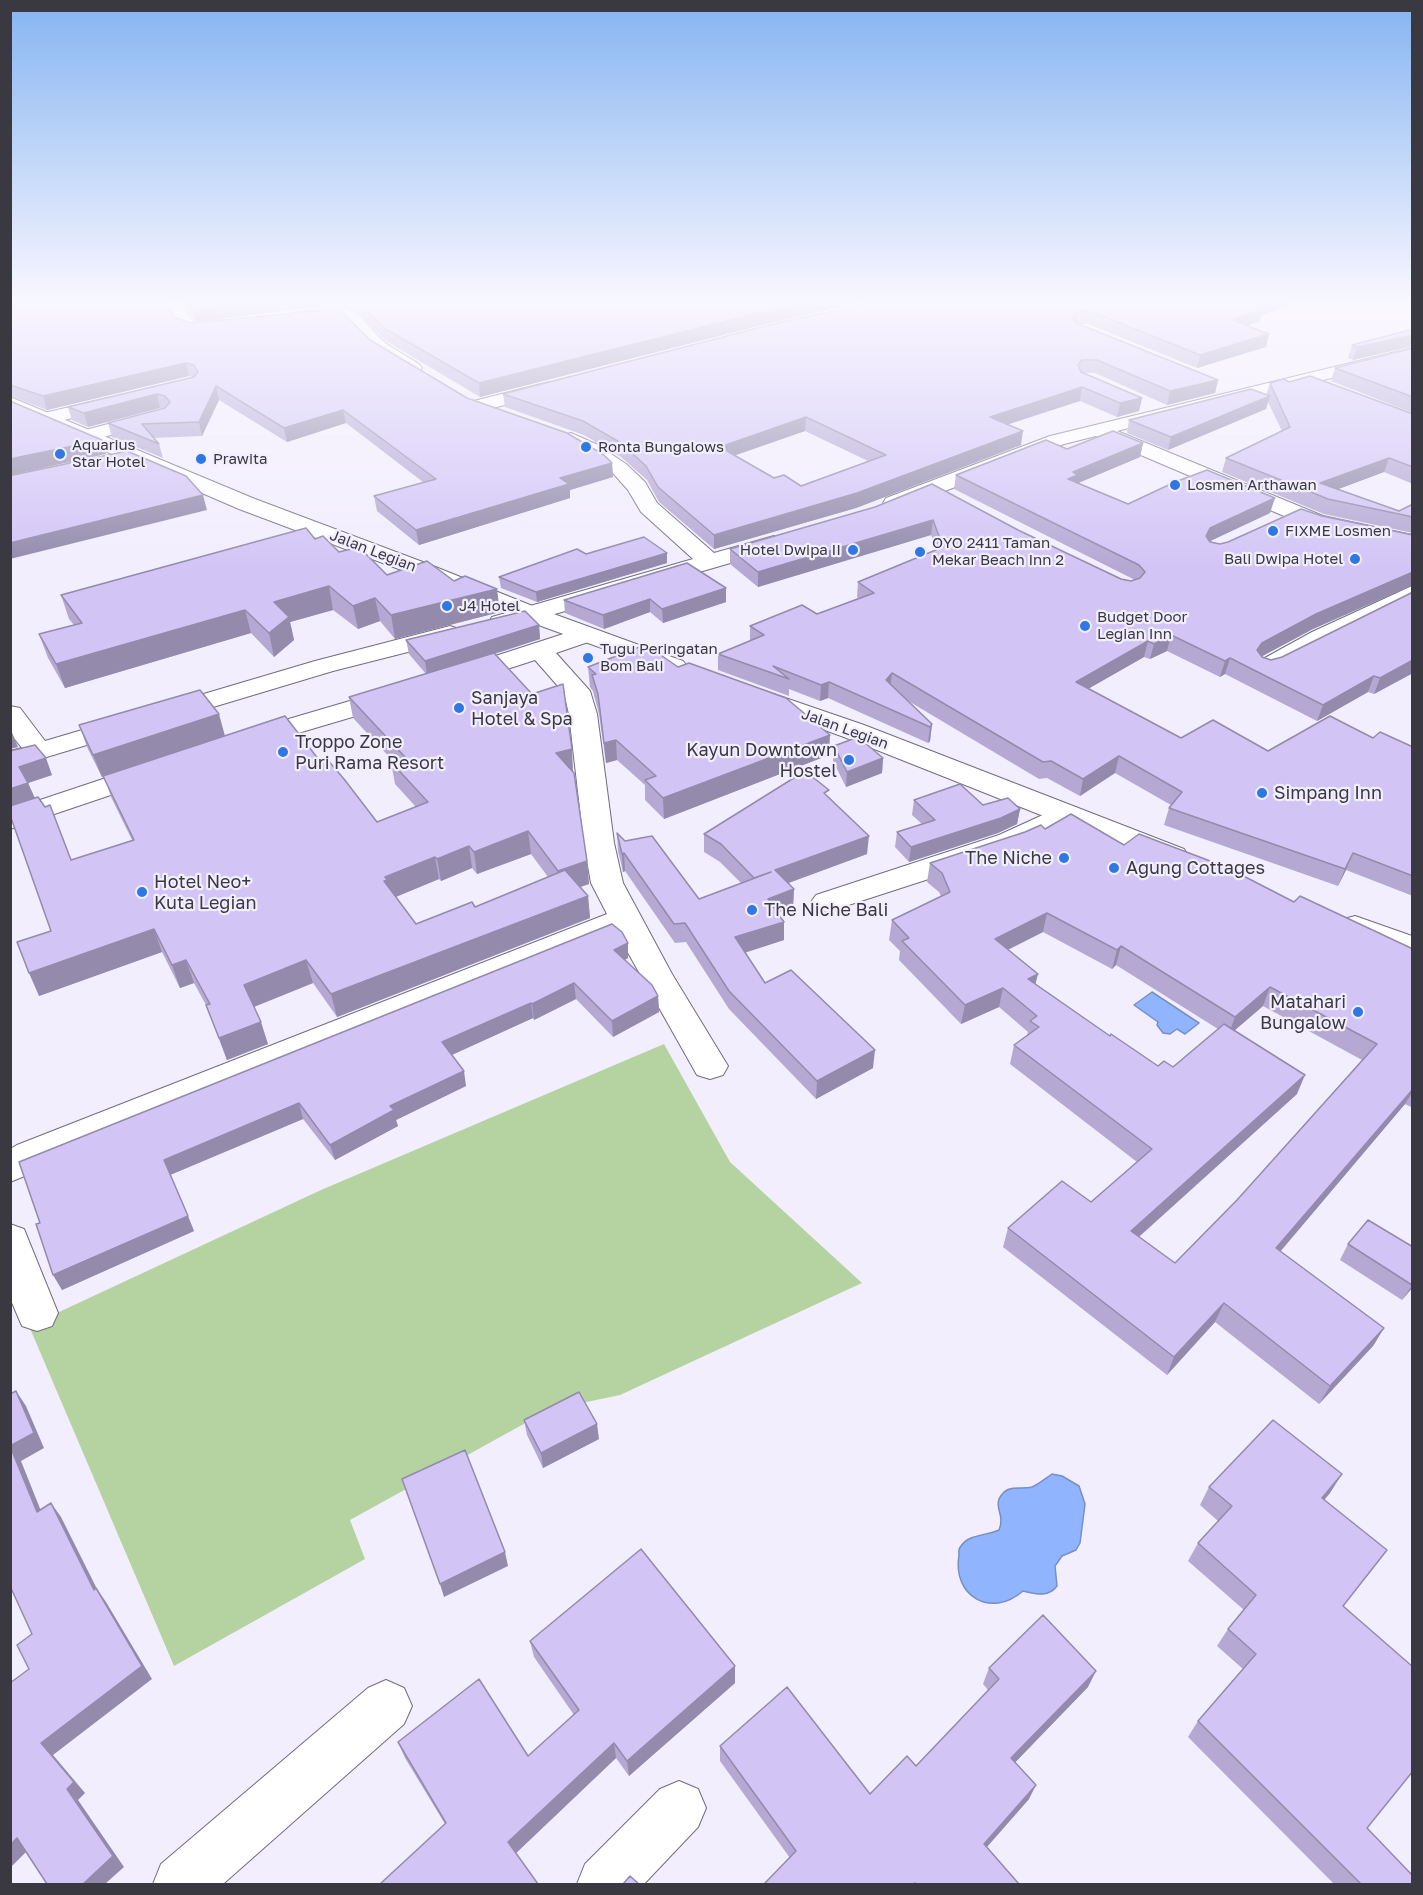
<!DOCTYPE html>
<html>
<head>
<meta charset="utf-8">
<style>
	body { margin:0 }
	#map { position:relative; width:1423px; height:1895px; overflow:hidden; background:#f2eefe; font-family:"Golos Text",sans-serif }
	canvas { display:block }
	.frame { position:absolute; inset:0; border:12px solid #3a3840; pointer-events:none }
</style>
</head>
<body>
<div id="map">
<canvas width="1423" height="1895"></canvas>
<div class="frame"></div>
</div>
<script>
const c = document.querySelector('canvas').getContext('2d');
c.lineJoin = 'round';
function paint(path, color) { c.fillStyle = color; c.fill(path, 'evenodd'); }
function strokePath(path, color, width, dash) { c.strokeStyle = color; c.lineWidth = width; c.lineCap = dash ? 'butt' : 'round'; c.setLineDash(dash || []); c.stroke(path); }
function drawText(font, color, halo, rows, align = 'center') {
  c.font = font + ' "Golos Text",sans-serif'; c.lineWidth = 4.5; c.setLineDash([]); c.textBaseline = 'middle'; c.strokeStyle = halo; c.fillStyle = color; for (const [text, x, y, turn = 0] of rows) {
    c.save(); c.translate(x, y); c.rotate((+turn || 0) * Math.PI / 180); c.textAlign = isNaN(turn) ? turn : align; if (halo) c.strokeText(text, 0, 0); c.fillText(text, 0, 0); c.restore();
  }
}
paint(new Path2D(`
	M664 1044 730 1162 862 1283 620 1395 549 1410 350 1520 365 1559 174 1666 29 1326 321 1190Z`), '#b5d3a1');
const water = new Path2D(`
	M1152 992 1199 1023 1185 1034 1177 1029 1170 1034 1163 1033 1157 1025 1158 1022 1134 1005Z
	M1052 1474 1062 1476 1079 1486 1085 1504 1080 1543 1076 1550 1062 1556 1055 1566 1057 1586C1048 1598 1036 1594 1023 1591 991 1619 952 1596 959 1555 959 1551 958 1549 961 1546 969 1534 986 1536 999 1530 1005 1515 995 1509 999 1499 1007 1483 1019 1490 1032 1487 1038 1485 1046 1478 1052 1474Z`);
paint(water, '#91b4fe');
strokePath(water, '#778fc5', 1.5);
const minor = new Path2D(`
	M165 303H181L194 323 229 322 232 326 229 330 201 334 182 331Z
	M345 309 357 313 385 343 419 364 422 368 419 372C392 379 362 333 342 319L298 322 292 321 290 317 292 313 298 312Z
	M1412 348V358L1117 431 1323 516 1412 535V549L1390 542 1310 527 1096 436 1064 444 902 508 894 510 886 508 883 503 886 498 1050 436Z
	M549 382 556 384 558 388 556 392 477 412 470 410 467 406 470 402Z
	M112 397 119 399 122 403 119 407 47 424 40 422 37 418 40 414Z
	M153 412 160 414 163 418 160 422 85 442 78 440 75 436 78 432Z
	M571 433 598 445 626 464 645 482 657 503 714 553 774 536 782 538 785 543 782 548 510 627 501 629 492 627 489 622 492 617 693 559 641 512 628 490 612 472 564 443 561 439 564 435Z
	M1412 586V602L1330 642 1281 669 1272 672 1263 669 1259 664 1263 659 1312 632Z
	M450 626 459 629 463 634 459 639 333 671 10 768V751L22 748 10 733V706L20 708 45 741 315 661Z
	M585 627 594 630 598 635 594 640 556 653 590 691 597 714 614 843 623 883 672 974 728 1066 723 1075 710 1079 697 1075 618 935 10 1182V1149L17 1145 607 914 591 883 584 843 569 714 564 693 535 660 461 684 452 682 448 676 452 670Z
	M394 688 403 690 407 696 403 702 251 747 241 745 237 739 241 733Z
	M151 763 161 766 165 772 161 778 10 829V810Z
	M1068 805 1078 808 1083 814 1078 820 1021 849 827 912 816 909 811 902 816 895 999 835 1058 808Z
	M10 1224 24 1229 58 1313 52 1326 37 1331 22 1326 10 1298Z
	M386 1680 404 1688 412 1706 404 1724 223 1884H153L161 1864 368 1688Z
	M679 1781 698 1789 706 1808 698 1827 644 1884H577L585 1864 660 1789Z`);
const major = new Path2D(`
	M10 397 255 499 428 564 540 609 683 661 687 666 683 671 674 674 665 671 522 619 412 574 239 509 10 410Z
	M762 690 864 725 1184 849 1188 856 1184 863 1173 866 1162 863 844 737 753 704 749 698 753 692Z
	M1355 916 1412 936V959L1344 935 1339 927 1344 919Z`);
strokePath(minor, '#716d7e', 2);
strokePath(major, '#716d7e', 2);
paint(minor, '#fff');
paint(major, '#fff');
paint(new Path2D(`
	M10 303 174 317 190 323 370 340 467 398 612 463 613 477 570 490V498L419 545 377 511 374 496 423 482 346 423 287 442 219 400 202 436 153 438 159 444 163 458 112 437 108 423 164 409 160 408 88 427 72 420 68 407 194 377 189 376 47 410 10 396Z
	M184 303H857L774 322 480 397 386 341 357 311 345 308H304L196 322Z
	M870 303 1291 304 1261 316 1260 321 1247 326 1269 334 1266 347 1197 368 1088 324H1077L1218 380 1215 393 1167 405 1095 373H1084L1142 398 1139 411 1117 417 1080 401 1050 410 1007 424 1021 445 856 508 714 549 659 502 647 480 621 457 584 435 505 407 503 394ZM805 431 868 461 801 486 774 478 735 455Z
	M1413 329V346L1353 360 1348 358 1352 345Z
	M1413 348V413L1331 381 1335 368Z
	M1289 382 1413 414V484L1384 472 1338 489 1399 511 1413 504V533L1324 514 1222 472 1226 458 1282 431 1268 402 1266 409 1168 450 1127 433 1129 420 1266 395 1270 383Z
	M1143 443 1140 457 1078 483 1128 504 1270 513 1210 541 1220 544 1322 516 1311 630 1262 656V657L1271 660 1282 657 1413 592V673L1374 694 1368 692 1317 721 1225 674 1220 677 1167 651 1150 659 1144 657 1088 689 1181 738 1268 751 1373 738 1413 747V896L1346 870 1338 886 1164 825 1169 808 1171 805 1115 773 1080 796 1047 778 1039 779 905 699 932 724 930 741 928 743 828 698 820 701 789 689V696L718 670V654L750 641V626L817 614 858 598 857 597 858 582 937 550 931 535 758 587 730 564V549L875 507 1018 530 1121 579 1131 581 1135 580 954 489 956 475 1067 449Z
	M315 539 339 552 387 575 500 612 395 639 380 621 358 629 333 610 290 622 294 640 274 657 251 633 65 688 48 658 39 634 74 625 69 619 61 595Z
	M667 553V563L537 602 501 588 499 577 586 554Z
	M726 588V602L663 623 650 612 604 629 565 613 564 600Z
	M539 625 540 639 495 654 573 771 587 861 589 884 580 887 588 896 590 918 337 1017 313 983 254 1007 268 1044 227 1060 206 1005 194 983 180 988 162 952 39 996 51 931 10 751 52 775 28 783 35 798 72 860 132 840 111 797 104 776 102 777 87 747 79 725 225 736 319 760 377 822 416 807 395 784 391 762 393 761 353 718 349 697 426 674 409 654 406 640ZM531 854 548 877 475 907 416 924 395 897 439 879 441 881 472 868 477 874Z
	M588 667H678L829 755 664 819 645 800V785L617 760 606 763 599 714 594 695 593 691 590 687Z
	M834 746 883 758 882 773 846 787 833 761Z
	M829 797 867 854 788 883 794 889 793 907 778 913 784 922V940L745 952 765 983 873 1068 816 1099 729 1009 686 942 675 943 625 871 623 872 618 851 617 833 625 841 699 899 741 883 720 862 704 852V834Z
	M914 800 983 805 1020 809 1017 824 998 833 909 862 895 847 897 832 922 824 912 815Z
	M1045 829 1124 845 1294 902 1413 949V1108L1405 1104 1280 1252 1384 1328 1373 1346 1319 1404 1215 1322 1167 1375 1003 1247 1008 1228 1091 1202 1137 1162 1010 1064 1014 1045 1027 1035 1028 1032 999 1007 961 1024 899 960 900 951 889 940 892 920 941 896 939 892 927 882 930 863ZM1043 932 1112 969 1116 965 1218 1029 1173 1067 1158 1066 1110 1036 1036 984 1008 950ZM1263 1006 1362 1060 1237 1200 1175 1263 1139 1237 1297 1094 1235 1030Z
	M628 943V958L625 960 658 996 659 1012 613 1037 576 999 534 1020 533 1018 452 1055 466 1086 396 1120 398 1126 335 1160 303 1119 170 1175 194 1231 62 1290 36 1224Z
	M1348 1244 1413 1247V1287L1402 1300 1340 1260Z
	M524 1420 599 1439 543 1468 527 1435Z
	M1209 1487 1330 1493 1324 1500 1343 1606 1367 1828 1413 1884H1334L1188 1737 1198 1721 1243 1669 1217 1646 1228 1629 1244 1610 1188 1561 1198 1543 1218 1521 1200 1505Z
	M530 1641 735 1683 629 1776 616 1758 516 1853 445 1824 405 1758 398 1742 528 1756 574 1715 534 1657Z
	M989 1668 1088 1687 1015 1762 1029 1799 987 1847 1019 1884H764L790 1858 720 1761V1746L870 1794 916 1766 988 1690 983 1684Z`), '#b5a9d4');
paint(new Path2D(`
	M242 303H303L304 308 196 322 193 309Z
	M802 303H857L774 322 480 397 479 383 774 309Z
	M1265 303H1291V304L1261 316 1260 321 1229 333 1232 320 1257 306Z
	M1077 311 1075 324 1072 317Z
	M1269 334 1266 347 1197 368 1200 355Z
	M1413 335V346L1353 360 1357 347Z
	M186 363 189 376 47 410 43 396Z
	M1218 380 1215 393 1167 405 1170 391Z
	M216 386 219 400 202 436 199 422Z
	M1082 387 1080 401 988 431 990 417Z
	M157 394 160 408 88 427 84 413Z
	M1270 396 1266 409 1168 450 1171 437Z
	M1142 398 1139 411 1117 417 1120 403Z
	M343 410 346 423 287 442 284 428Z
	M806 417 805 431 719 461 720 447Z
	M1023 431 1021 445 856 508 714 549V535Z
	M102 440 106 454 11 475 10 459Z
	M1143 443 1140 457 1076 484 1068 479 1073 472Z
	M1389 458 1384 472 1320 496V483Z
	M612 463 613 477 570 490V498L419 545 416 530 560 478Z
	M203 495 207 510 10 559V543Z
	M1275 498 1270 513 1206 543V536L1210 528Z
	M933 520 931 535 758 587V572Z
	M667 553V563L537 602 536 592Z
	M1413 572V585L1311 630 1257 659V650L1262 643 1316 614Z
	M329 586 333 610 290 622 294 640 274 657 269 633 274 602Z
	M726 588V602L663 623 662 609Z
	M497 589 500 612 395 639 391 615Z
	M375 598 380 621 358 629 353 606Z
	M650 599V612L604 629 603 615Z
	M245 610 251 633 65 688 56 664Z
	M539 625 540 639 427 675 425 661Z
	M1171 635 1167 651 1150 659 1154 644Z
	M1148 641 1144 657 1072 698 1076 682Z
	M1230 658 1225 674 1220 677 1225 661Z
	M1413 660V673L1374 694 1380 678Z
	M892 673 890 689 886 680Z
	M1374 676 1368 692 1317 721 1323 705Z
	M829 682 828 698 820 701 821 685Z
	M219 714 225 736 102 777 93 755Z
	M932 724 930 741 928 743 930 727Z
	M11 730 18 747 10 749V731Z
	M830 735 829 755 664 819 663 798Z
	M616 740 617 760 606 763 604 743Z
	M572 749 573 771 558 775 556 753Z
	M1119 756 1115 773 1080 796 1083 779Z
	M46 758 52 775 28 783 35 799 10 808V789L19 767Z
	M883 758 882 773 846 787 847 772Z
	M1020 809 1017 824 998 833 909 862 911 847Z
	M528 831 531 854 477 874 474 852Z
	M869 836 867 854 775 888V870Z
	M469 846 472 868 441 881 437 859Z
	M624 853 625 871 623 872 622 854Z
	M1353 853 1346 870 1338 886 1345 869Z
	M435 857 439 879 391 899 384 881 385 877Z
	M587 861 589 884 560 894 558 871Z
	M794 889 793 907 767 917 768 899Z
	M588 896 590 918 337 1017 331 994Z
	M1047 913 1043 932 991 958 995 939Z
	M784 922V940L735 956V937Z
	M154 929 162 952 39 996 29 973Z
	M628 943V958L615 966 614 950Z
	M1121 946 1116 965 1112 969 1117 950Z
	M186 960 194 983 180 988 172 965Z
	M306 960 313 983 251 1008 244 985Z
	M1038 974 1033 994 1028 979Z
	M574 983 576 999 534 1020 532 1004Z
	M1270 987 1263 1006 1228 1036 1235 1017Z
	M1003 988 999 1007 961 1024 965 1005Z
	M658 996 659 1012 613 1037 612 1021Z
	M531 1003 533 1018 445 1058 442 1042Z
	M261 1022 268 1044 227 1060 219 1038Z
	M875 1050 873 1068 816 1099 817 1081Z
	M464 1071 466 1086 396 1120 398 1126 335 1160 330 1145 390 1106Z
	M1305 1075 1297 1094 1124 1250 1131 1231Z
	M1413 1089V1091L1405 1104 1267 1267 1276 1248Z
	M299 1103 303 1119 170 1175 164 1160Z
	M188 1216 194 1231 62 1290 53 1275Z
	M1413 1284V1287L1402 1300Z
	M1224 1303 1215 1322 1167 1375 1174 1357Z
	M1384 1328 1373 1346 1319 1404 1330 1386Z
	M16 1391 26 1406 44 1448 21 1461 47 1526 37 1512 10 1446Z
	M597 1424 599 1439 543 1468 541 1453Z
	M1342 1474 1330 1493 1310 1516 1322 1498Z
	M51 1503 61 1517 97 1589 106 1602 152 1679 53 1755 85 1793 78 1800 124 1867 105 1884H83L41 1743 94 1590Z
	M505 1552 508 1566 444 1597 440 1584Z
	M735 1666V1683L629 1776 627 1761Z
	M1096 1671 1088 1687 1005 1773 1011 1758Z
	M614 1743 616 1758 513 1856 508 1842Z
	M1036 1785 1029 1799 978 1857 984 1844Z
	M17 1838 29 1849 10 1868V1845Z`), '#938aac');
const building = new Path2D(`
	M10 303H167L174 317 190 323 339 309 370 340 467 398 567 433 604 455 612 463 560 478 569 484 416 530 374 496 436 479 343 410 284 428 216 386 199 422 142 424 159 444 108 423 165 408 170 402 165 396 157 394 84 413 68 407 194 377 198 372 194 365 186 363 43 396 10 385Z
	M189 303H242L193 309Z
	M360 303H802L774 309 479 383 384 328Z
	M870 303H1265L1257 306 1263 308 1232 320 1269 334 1200 355 1090 311H1077L1072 317 1076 323 1218 380 1170 391 1097 360H1082L1078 365 1081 372 1142 398 1120 403 1082 387 1052 397 990 417 1023 431 857 493 714 535 658 487 646 466 621 443 583 421 503 394 777 323ZM806 417 886 455 801 486 784 475 774 478 720 447Z
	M1413 329V335L1357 347 1352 345Z
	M1413 348V397L1335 368Z
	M1310 376 1413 414V467L1389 458 1320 483 1399 511 1413 504V517L1328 499 1226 458 1290 427 1270 383 1284 379 1289 382Z
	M1251 389 1270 396 1171 437 1129 420Z
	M10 401 102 440 10 459Z
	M1113 431 1143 443 1073 472 1078 475 1068 479 1128 504 1175 482 1207 470 1275 498 1210 528 1206 536 1210 542 1220 544 1228 542 1301 509 1322 516 1413 535V572L1316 614 1262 643 1257 650 1262 657 1271 660 1282 657 1413 592V660L1380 678 1374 676 1323 705 1230 658 1225 661 1171 635 1154 644 1148 641 1076 682 1181 738 1213 720 1268 751 1330 716 1373 738 1380 732 1413 747V876L1353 853 1345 869 1169 808 1182 792 1119 756 1083 779 1051 761 1043 762 892 673 886 680 932 724 930 727 829 682 821 685 773 666 789 679 718 654 764 635 750 626 802 605 817 614 874 593 858 582 943 547 933 520 758 572 730 549 875 507 932 484 1018 530 1121 579 1131 581 1140 578 1145 572 1139 565 956 475 1046 440 1067 449Z
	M127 451 186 476 203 495 10 543V474L13 475Z
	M306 528 315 539 323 536 339 552 359 547 387 575 427 561 454 581 465 576 497 589 391 615 375 598 353 606 329 586 274 602 289 617 269 633 245 610 56 664 39 634 82 623 61 595Z
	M644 537 667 553 536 592 499 577 577 549 586 554Z
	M687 563 726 588 662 609 650 599 603 615 564 600Z
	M525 611 539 625 425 661 406 640Z
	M642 646 655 651 678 667 689 663 786 698 830 735 663 798 645 780 656 776 616 740 604 743 598 694 592 675 596 674 588 667Z
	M494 653 532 694 563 684 572 749 556 753 574 773 587 861 558 871 528 831 474 852 469 846 437 859 435 857 385 877 387 880 384 881 416 924 472 902 475 907 565 870 588 896 331 994 306 960 244 985 261 1022 219 1038 206 1005 210 1004 186 960 172 965 154 929 29 973 17 942 51 931 10 815V806L38 797 45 807 50 805 71 860 134 840 103 776 285 716 319 760 326 758 344 779 377 822 428 802 391 762 405 757 349 697Z
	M200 690 219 714 93 755 79 725Z
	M858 737 883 758 847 772 834 746Z
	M35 745 46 758 19 767 28 783 10 789V751Z
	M805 771 829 790 824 793 869 836 775 870 794 889 768 899 784 922 735 937 765 983 791 970 875 1050 817 1081 729 991 685 923 674 924 624 853 622 854 617 833 625 841 652 836 699 899 771 872 754 878 721 844 704 834Z
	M960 784 983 805 1008 798 1020 809 1001 818 911 847 897 832 935 820 914 800Z
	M1071 814 1124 845 1139 834 1226 867 1294 902 1300 896 1413 949V1089L1276 1248 1384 1328 1330 1386 1224 1303 1174 1357 1008 1228 1062 1181 1091 1202 1152 1149 1014 1045 1039 1027 1030 1021 1037 1016 1003 988 965 1005 902 941 909 938 892 920 950 892 942 873 930 863 1025 832 1041 825 1045 829ZM1047 913 1117 950 1121 946 1235 1017 1270 987 1377 1044 1237 1200 1175 1263 1131 1231 1305 1075 1224 1024 1173 1067 1164 1061 1158 1066 1111 1034 1110 1036 1028 979 1038 974 995 939Z
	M612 924 622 932 628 943 614 950 652 985 658 996 612 1021 574 983 532 1004 531 1003 442 1042 464 1071 390 1106 394 1110 330 1145 299 1103 164 1160 188 1216 53 1275 36 1224 40 1223 19 1162Z
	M1368 1220 1413 1247V1284L1412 1285 1348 1244Z
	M16 1391 34 1433 10 1446V1394Z
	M579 1392 597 1424 541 1453 524 1420Z
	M1273 1420 1342 1474 1322 1498 1387 1550 1343 1606 1413 1667V1771L1367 1828 1413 1876V1884H1361L1198 1721 1256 1654 1228 1629 1256 1595 1198 1543 1232 1506 1209 1487Z
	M10 1446 37 1512 51 1503 94 1590 96 1588 142 1666 41 1743 74 1782 67 1789 113 1856 83 1884H47L17 1838 10 1845V1683L29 1669 17 1645 32 1634 10 1586Z
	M465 1450 505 1552 440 1584 402 1479Z
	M641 1549 735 1666 627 1761 614 1743 508 1842 538 1884H380L446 1823 398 1742 479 1679 528 1756 579 1710 530 1641Z
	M1043 1615 1096 1671 1011 1758 1036 1785 984 1844 1019 1884H916L915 1883 913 1884H764L796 1851 720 1746 787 1687 870 1794 907 1756 916 1766 999 1679 989 1668Z
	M630 1876 639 1884H623Z`);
paint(building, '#d2c5f6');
strokePath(building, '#938aac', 1.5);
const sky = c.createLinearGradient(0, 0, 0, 568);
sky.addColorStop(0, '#85b4f1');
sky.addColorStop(0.53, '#f9f7ff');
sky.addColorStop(1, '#f9f7ff00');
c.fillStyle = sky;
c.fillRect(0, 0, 1423, 568);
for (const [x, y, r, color] of [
	[586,447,6,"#2f77e3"],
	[60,454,6,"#2f77e3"],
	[201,459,6,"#2f77e3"],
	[1175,485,6,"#2f77e3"],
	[1273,531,6,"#2f77e3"],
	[853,550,6,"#2f77e3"],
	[920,552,6,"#2f77e3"],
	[1355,559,6,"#2f77e3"],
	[447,606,6,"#2f77e3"],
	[1085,626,6,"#2f77e3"],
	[588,658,6,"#2f77e3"],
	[459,708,6,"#2f77e3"],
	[283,752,6,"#2f77e3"],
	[849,760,6,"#2f77e3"],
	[1262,793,6,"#2f77e3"],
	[1064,858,6,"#2f77e3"],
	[1114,868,6,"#2f77e3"],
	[142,892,6,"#2f77e3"],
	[752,910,6,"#2f77e3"],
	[1358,1012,6,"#2f77e3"]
]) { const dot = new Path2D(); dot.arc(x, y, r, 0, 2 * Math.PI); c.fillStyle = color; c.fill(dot); strokePath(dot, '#f2eefe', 2); }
drawText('15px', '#3a3840', '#f2eefe', [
	["Aquarius",72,445],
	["Star Hotel",72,462],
	["Ronta Bungalows",598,447],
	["Prawita",213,459],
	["Losmen Arthawan",1187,485],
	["FIXME Losmen",1285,531],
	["OYO 2411 Taman",932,543],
	["Mekar Beach Inn 2",932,560],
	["Hotel Dwipa II",841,550,"right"],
	["Bali Dwipa Hotel",1343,559,"right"],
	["J4 Hotel",459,606],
	["Budget Door",1097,617],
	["Legian Inn",1097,634],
	["Tugu Peringatan",600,649],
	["Bom Bali",600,666]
], 'left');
drawText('15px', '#3a3840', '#f2eefe', [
	["Jalan Legian",373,551,21],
	["Jalan Legian",845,729,20]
]);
drawText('18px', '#3a3840', '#f2eefe', [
	["Sanjaya",471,698],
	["Hotel & Spa",471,719],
	["Troppo Zone",295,742],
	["Puri Rama Resort",295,763],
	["Kayun Downtown",837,750,"right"],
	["Hostel",837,771,"right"],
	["Simpang Inn",1274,793],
	["The Niche",1052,858,"right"],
	["Agung Cottages",1126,868],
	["Hotel Neo+",154,882],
	["Kuta Legian",154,903],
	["The Niche Bali",764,910],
	["Matahari",1346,1002,"right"],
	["Bungalow",1346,1023,"right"]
], 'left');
</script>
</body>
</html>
